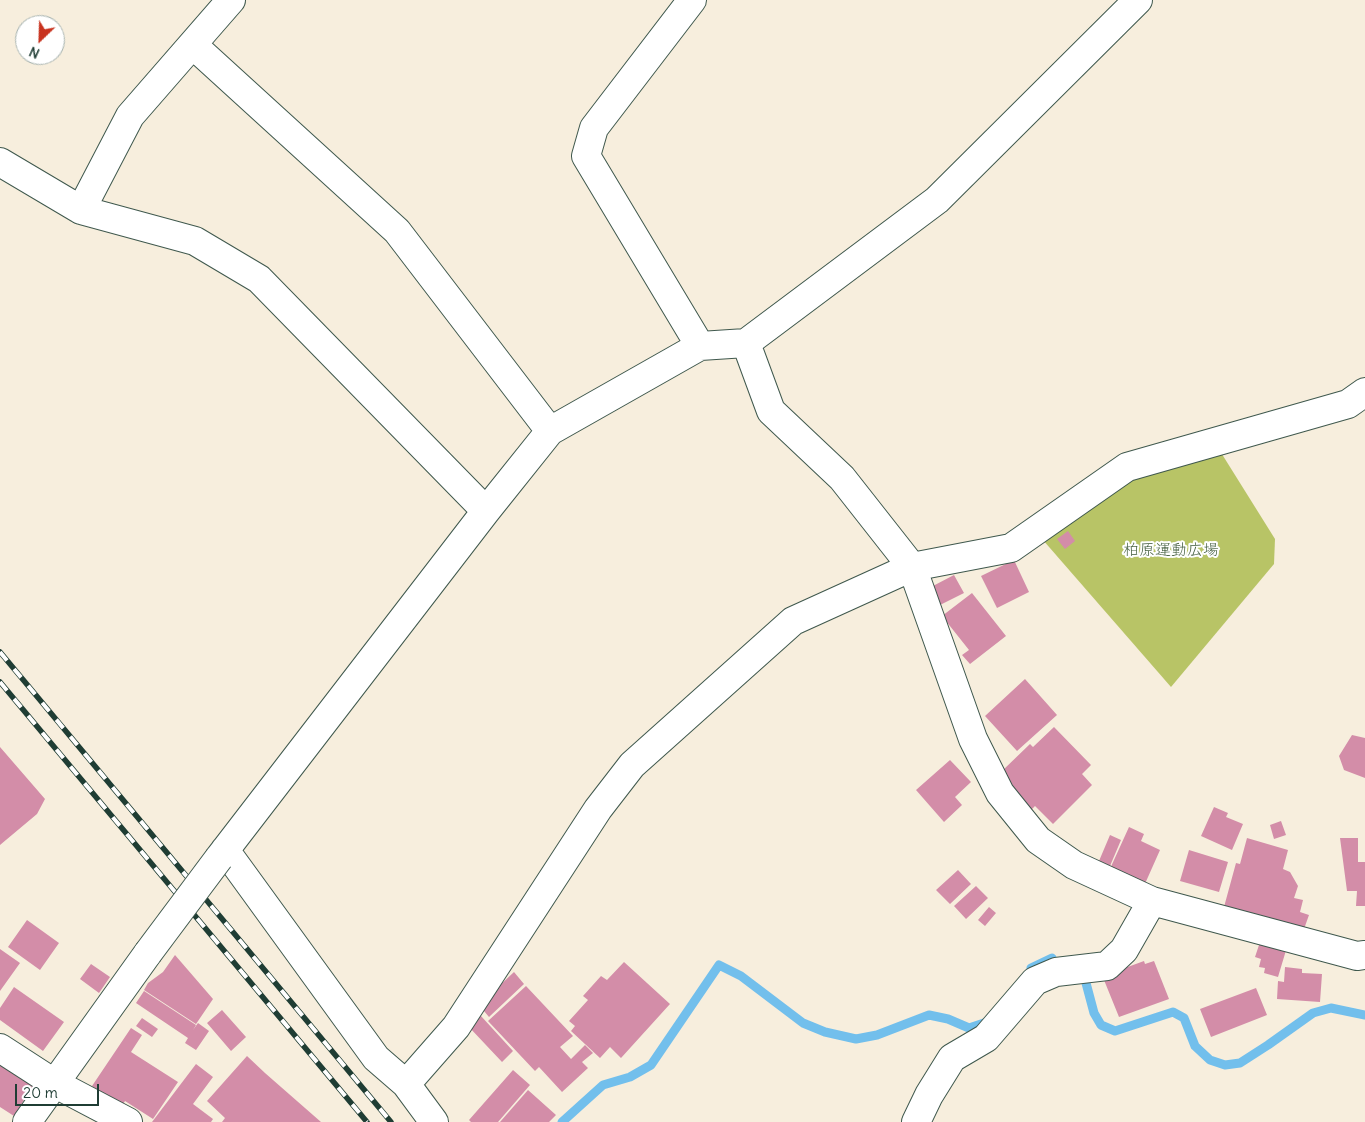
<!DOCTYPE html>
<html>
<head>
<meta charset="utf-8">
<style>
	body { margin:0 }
	#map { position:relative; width:1365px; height:1122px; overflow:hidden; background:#f7eedd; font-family:Delius,sans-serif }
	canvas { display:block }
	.north { position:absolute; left:15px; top:15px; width:50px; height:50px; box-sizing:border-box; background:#fff; border:1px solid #a5b1ae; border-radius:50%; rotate:204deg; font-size:14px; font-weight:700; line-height:20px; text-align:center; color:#1f3d34 }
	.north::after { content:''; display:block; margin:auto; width:18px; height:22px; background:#c8321e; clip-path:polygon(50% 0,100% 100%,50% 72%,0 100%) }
	.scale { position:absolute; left:15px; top:1084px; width:84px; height:22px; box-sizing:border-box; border:2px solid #1f3d34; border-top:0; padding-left:6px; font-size:15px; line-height:18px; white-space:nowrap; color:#1f3d34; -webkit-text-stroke:4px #fff; paint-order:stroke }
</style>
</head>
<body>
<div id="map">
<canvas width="1365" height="1122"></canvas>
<div class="north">N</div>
<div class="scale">20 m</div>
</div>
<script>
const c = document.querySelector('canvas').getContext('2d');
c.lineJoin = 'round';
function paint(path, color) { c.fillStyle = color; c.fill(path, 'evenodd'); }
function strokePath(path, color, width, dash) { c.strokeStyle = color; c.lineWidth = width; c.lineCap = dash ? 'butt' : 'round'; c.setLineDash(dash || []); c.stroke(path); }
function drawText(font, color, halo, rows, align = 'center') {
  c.font = font + ' Delius,"Klee One",sans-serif'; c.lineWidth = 4; c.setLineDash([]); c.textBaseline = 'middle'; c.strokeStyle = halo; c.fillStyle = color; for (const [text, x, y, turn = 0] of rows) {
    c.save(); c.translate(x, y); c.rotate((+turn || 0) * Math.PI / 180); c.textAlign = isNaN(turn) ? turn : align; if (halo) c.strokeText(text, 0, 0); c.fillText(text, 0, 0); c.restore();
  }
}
paint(new Path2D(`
	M1220 451 1275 539 1274 564 1171 687 1036 532 1127 467Z`), '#b8c466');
strokePath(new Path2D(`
	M1031 968 1052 958
	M1086 983 1094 1013 1101 1025 1115 1031 1173 1012 1184 1018 1195 1046 1210 1060 1225 1065 1240 1063 1268 1045 1313 1013 1331 1008 1365 1015
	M562 1122 603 1085 630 1077 651 1065 719 965 741 976 803 1023 825 1032 856 1039 877 1035 929 1015 948 1019 969 1028 987 1022`), '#72bfec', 9);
paint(new Path2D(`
	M1068 531 1075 541 1065 549 1057 539Z
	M1014 560 1029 592 997 608 981 576Z
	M954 575 964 593 940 605 931 587Z
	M972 593 1006 636 970 664 962 655 969 650 942 616Z
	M1025 679 1057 715 1017 751 985 716Z
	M1054 727 1091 765 1082 774 1092 785 1053 824 1035 806 1029 812 1002 771 1030 744 1033 747Z
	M1352 735 1365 738V778L1344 770 1339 756Z
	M0 747 45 799 37 814 0 845Z
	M950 760 971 782 955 797 962 805 944 822 916 790Z
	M1214 807 1228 813 1226 817 1243 824 1232 850 1201 836Z
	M1281 821 1286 835 1274 839 1270 825Z
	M1129 827 1144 834 1141 841 1160 850 1144 886 1109 871Z
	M1110 835 1121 840 1110 866 1099 861Z
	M1247 838 1288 850 1283 869 1290 872 1298 886 1294 898 1303 900 1300 912 1309 915 1304 929 1224 907 1236 863 1240 864Z
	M1340 838H1358V862H1365V906H1356L1357 891H1347Z
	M1189 850 1228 862 1219 892 1180 881Z
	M958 870 971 884 950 904 936 890Z
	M976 886 988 898 966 919 954 906Z
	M989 907 996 913 985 926 978 920Z
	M27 920 59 943 40 970 8 947Z
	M1261 939 1287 947 1278 977 1264 973 1265 968 1259 967 1261 959 1255 957Z
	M0 949 20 963 0 991Z
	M175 955 213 999 196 1024 144 990 148 983 163 972Z
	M1144 961 1145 964 1154 961 1169 999 1119 1017 1104 980 1114 972Z
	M624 962 670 1004 621 1058 610 1047 600 1058 571 1031 575 1026 569 1021 588 1000 583 996 601 976 607 980Z
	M91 964 110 977 99 993 80 979Z
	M1285 967 1302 969V973L1322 974 1320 1002 1277 999 1278 981 1284 982Z
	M514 972 524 984 489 1017 479 1005Z
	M526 986 573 1036 560 1047 571 1059 585 1045 593 1053 582 1062 588 1068 562 1092 539 1067 535 1071 488 1021Z
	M14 987 64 1022 43 1051 0 1020V1008Z
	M1256 988 1267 1015 1211 1037 1200 1009Z
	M144 991 196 1025 193 1030 198 1023 209 1031 196 1050 185 1043 188 1038 136 1003Z
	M222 1010 246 1037 231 1051 207 1023Z
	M481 1016 513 1051 502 1062 469 1027Z
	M142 1018 158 1029 152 1037 136 1026Z
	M131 1028 142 1035 131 1052 178 1082 153 1119 125 1101 122 1106 92 1086Z
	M247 1056 265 1073 321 1122H222L225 1118 207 1101Z
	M0 1062 34 1084 14 1116 0 1107Z
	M196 1064 213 1077 193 1104 213 1119 211 1122H152Z
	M513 1070 530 1085 498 1122H471L469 1120Z
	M528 1090 556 1115 549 1122H500Z`), '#d38da8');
const minor = new Path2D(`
	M692 0 594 128 586 156 700 346
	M193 45 397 231 550 431
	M0 162 81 210 130 116 231 0
	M81 210 195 241 259 279 486 511
	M746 343 771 411 842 478 912 567 973 739 1000 793 1038 840 1074 865 1152 901 1357 956 1365 955
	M225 850 376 1058 406 1084 434 1122
	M219 858 486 511 550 431 700 346 746 343 937 200 1138 0
	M0 1048 54 1083 128 1122
	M406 1084 456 1027 598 809 632 765 793 621 912 567 1011 548 1127 467 1348 404 1365 392
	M27 1122 148 953
	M916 1122 929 1095 952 1058 986 1038 1035 981 1056 972 1107 966 1124 950 1152 901`);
strokePath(minor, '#3f584d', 30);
strokePath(minor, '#fff', 28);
const rail = new Path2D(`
	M0 652 391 1122
	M0 682 367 1122`);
strokePath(rail, '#1f3d34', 5.5);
strokePath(rail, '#fff', 4, [11]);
const minorBridge = new Path2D(`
	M148 953 219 858`);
strokePath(minorBridge, '#3f584d', 30, []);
strokePath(minorBridge, '#fff', 28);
drawText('16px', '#455f40', '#fff', [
	["柏原運動広場",1171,550]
]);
</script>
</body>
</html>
